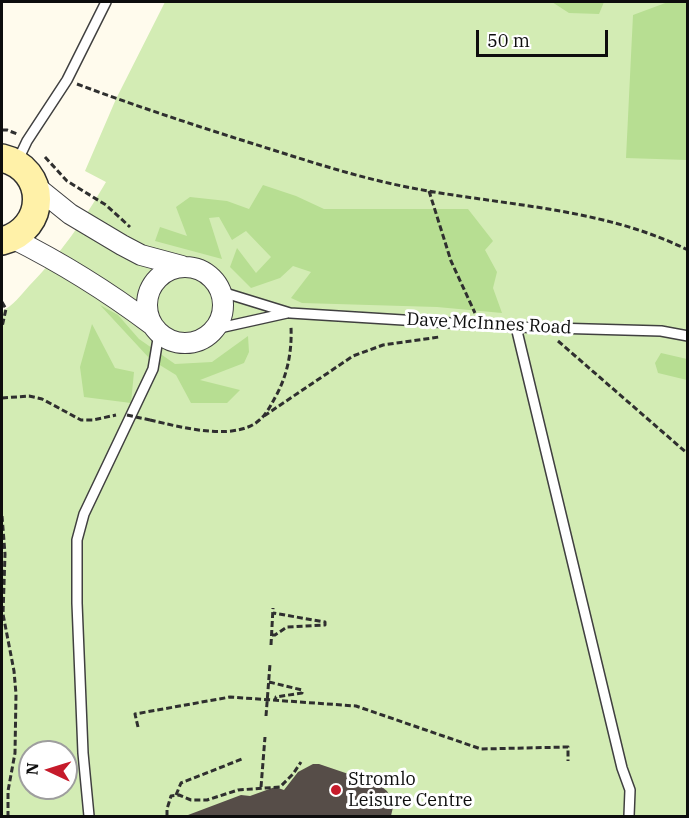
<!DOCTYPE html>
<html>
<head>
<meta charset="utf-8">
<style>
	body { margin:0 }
	#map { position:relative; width:689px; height:818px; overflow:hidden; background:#fffbed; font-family:"IBM Plex Serif",serif }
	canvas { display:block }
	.frame { position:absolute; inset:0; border:3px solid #0d0d0d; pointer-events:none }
	.north { position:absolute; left:18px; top:740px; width:60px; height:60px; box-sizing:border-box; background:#fff; border:2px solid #9e9e9e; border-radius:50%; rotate:274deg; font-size:16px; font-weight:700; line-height:24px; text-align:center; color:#0d0d0d }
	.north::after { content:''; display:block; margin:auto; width:21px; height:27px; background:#c61b2b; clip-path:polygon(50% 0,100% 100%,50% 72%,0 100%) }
	.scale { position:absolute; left:476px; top:30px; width:132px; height:27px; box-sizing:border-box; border:3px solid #0d0d0d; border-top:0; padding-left:8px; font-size:18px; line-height:21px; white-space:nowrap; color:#0d0d0d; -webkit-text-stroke:4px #fff; paint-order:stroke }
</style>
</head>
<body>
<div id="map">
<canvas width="689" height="818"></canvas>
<div class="frame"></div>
<div class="north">N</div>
<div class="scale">50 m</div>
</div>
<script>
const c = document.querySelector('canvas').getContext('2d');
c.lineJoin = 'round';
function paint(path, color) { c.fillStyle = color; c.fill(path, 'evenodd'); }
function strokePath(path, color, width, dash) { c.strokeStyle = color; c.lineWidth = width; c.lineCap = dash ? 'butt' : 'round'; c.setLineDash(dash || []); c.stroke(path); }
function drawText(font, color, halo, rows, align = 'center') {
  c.font = font + ' "IBM Plex Serif",serif'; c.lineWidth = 6; c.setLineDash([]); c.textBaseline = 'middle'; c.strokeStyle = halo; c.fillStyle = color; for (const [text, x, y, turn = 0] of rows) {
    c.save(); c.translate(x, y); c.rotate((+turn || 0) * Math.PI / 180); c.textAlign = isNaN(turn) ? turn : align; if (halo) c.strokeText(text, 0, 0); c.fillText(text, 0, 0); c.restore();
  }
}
paint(new Path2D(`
	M165 2H687V816H2V311C13 306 21 295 29 286 62 252 82 223 106 182L85 171 116 99ZM30 752H66V788H30Z`), '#d3ecb4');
paint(new Path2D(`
	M552 2H604L599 14 569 13Z
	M668 2H687V160L626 158 633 15Z
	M263 185 296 196 324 209H468L493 241 485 250 497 272 493 288 502 313 437 307 302 303 291 298 311 272 293 266 280 278 251 288 230 267 237 248 256 273 271 257 246 231 232 240 219 217 209 218 222 259 155 241 160 227 187 236 176 207 190 197 227 201 249 209Z
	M100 305 118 315 139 339 175 364 212 362 248 336 249 352 244 363 200 380 240 390 227 403H191L176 375 150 359Z
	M92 324 115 368 134 372 131 403 84 397 80 367Z
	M661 353 687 359V380L658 373 655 363Z`), '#b7de92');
paint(new Path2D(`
	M313 764H319L378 784 387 791 391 799 393 807 391 816H188V815L241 795 250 796 275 787 284 790 298 772Z`), '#564d48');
const lane = new Path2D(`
	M17 162 27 141 67 80 106 2
	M222 292 290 313 516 327 661 331 688 336
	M516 327 622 768 630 790 629 816
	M215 329 287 313
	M89 816 83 753 77 603V540L84 514 153 369 159 333`);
const street = new Path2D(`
	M34 185 70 214 122 245 141 255 182 266
	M12 238C62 263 107 291 151 324
	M147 305a38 38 0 1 1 76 0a38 38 0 1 1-76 0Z`);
const secondary = new Path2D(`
	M2 158C48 169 48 229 2 241`);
strokePath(lane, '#404040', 12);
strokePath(street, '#404040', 22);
strokePath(secondary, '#2f2f2f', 30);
strokePath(new Path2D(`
	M77 84C141 108 206 129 270 149 308 161 345 173 384 182 485 206 593 203 688 250
	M2 130H7L17 134
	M45 157 67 181 106 205 130 227
	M429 191 451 261 475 313
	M2 302 6 309 2 327
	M558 341 688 454
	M2 398 29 396 42 399 81 420H93L116 415
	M264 416 353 356 383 345 439 337
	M150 420C181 427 243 445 265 414 270 408 273 401 277 394 288 373 292 350 291 327
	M2 516 5 554 3 614 14 671 16 694 15 753 8 791V816
	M272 635H275L287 627 325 625V622L273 613
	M271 645 273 608
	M269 682 302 690V693L276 697 275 701
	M266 716 270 664
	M138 727 135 714 230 697 356 706 481 749 568 747V761
	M261 787 265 737
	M176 795 181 783 242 759
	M167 816V809L171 796 179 795 191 800H207L238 790 280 787 293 774 301 762`), '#2f2f2f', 3, [6, 3]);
strokePath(lane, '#fff', 9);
strokePath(street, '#fff', 20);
strokePath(secondary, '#fff1a8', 27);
strokePath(new Path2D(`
	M127 415 150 420`), '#2f2f2f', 3, [6, 3]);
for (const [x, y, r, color] of [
	[336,790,6,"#c61b2b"]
]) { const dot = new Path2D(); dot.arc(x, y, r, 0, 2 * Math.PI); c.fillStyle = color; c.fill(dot); strokePath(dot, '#fff', 2); }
drawText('18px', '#0d0d0d', '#fff', [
	["Dave McInnes Road",489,324,3]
]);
drawText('18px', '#0d0d0d', '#fff', [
	["Stromlo",348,780],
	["Leisure Centre",348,801]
], 'left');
</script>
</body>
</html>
